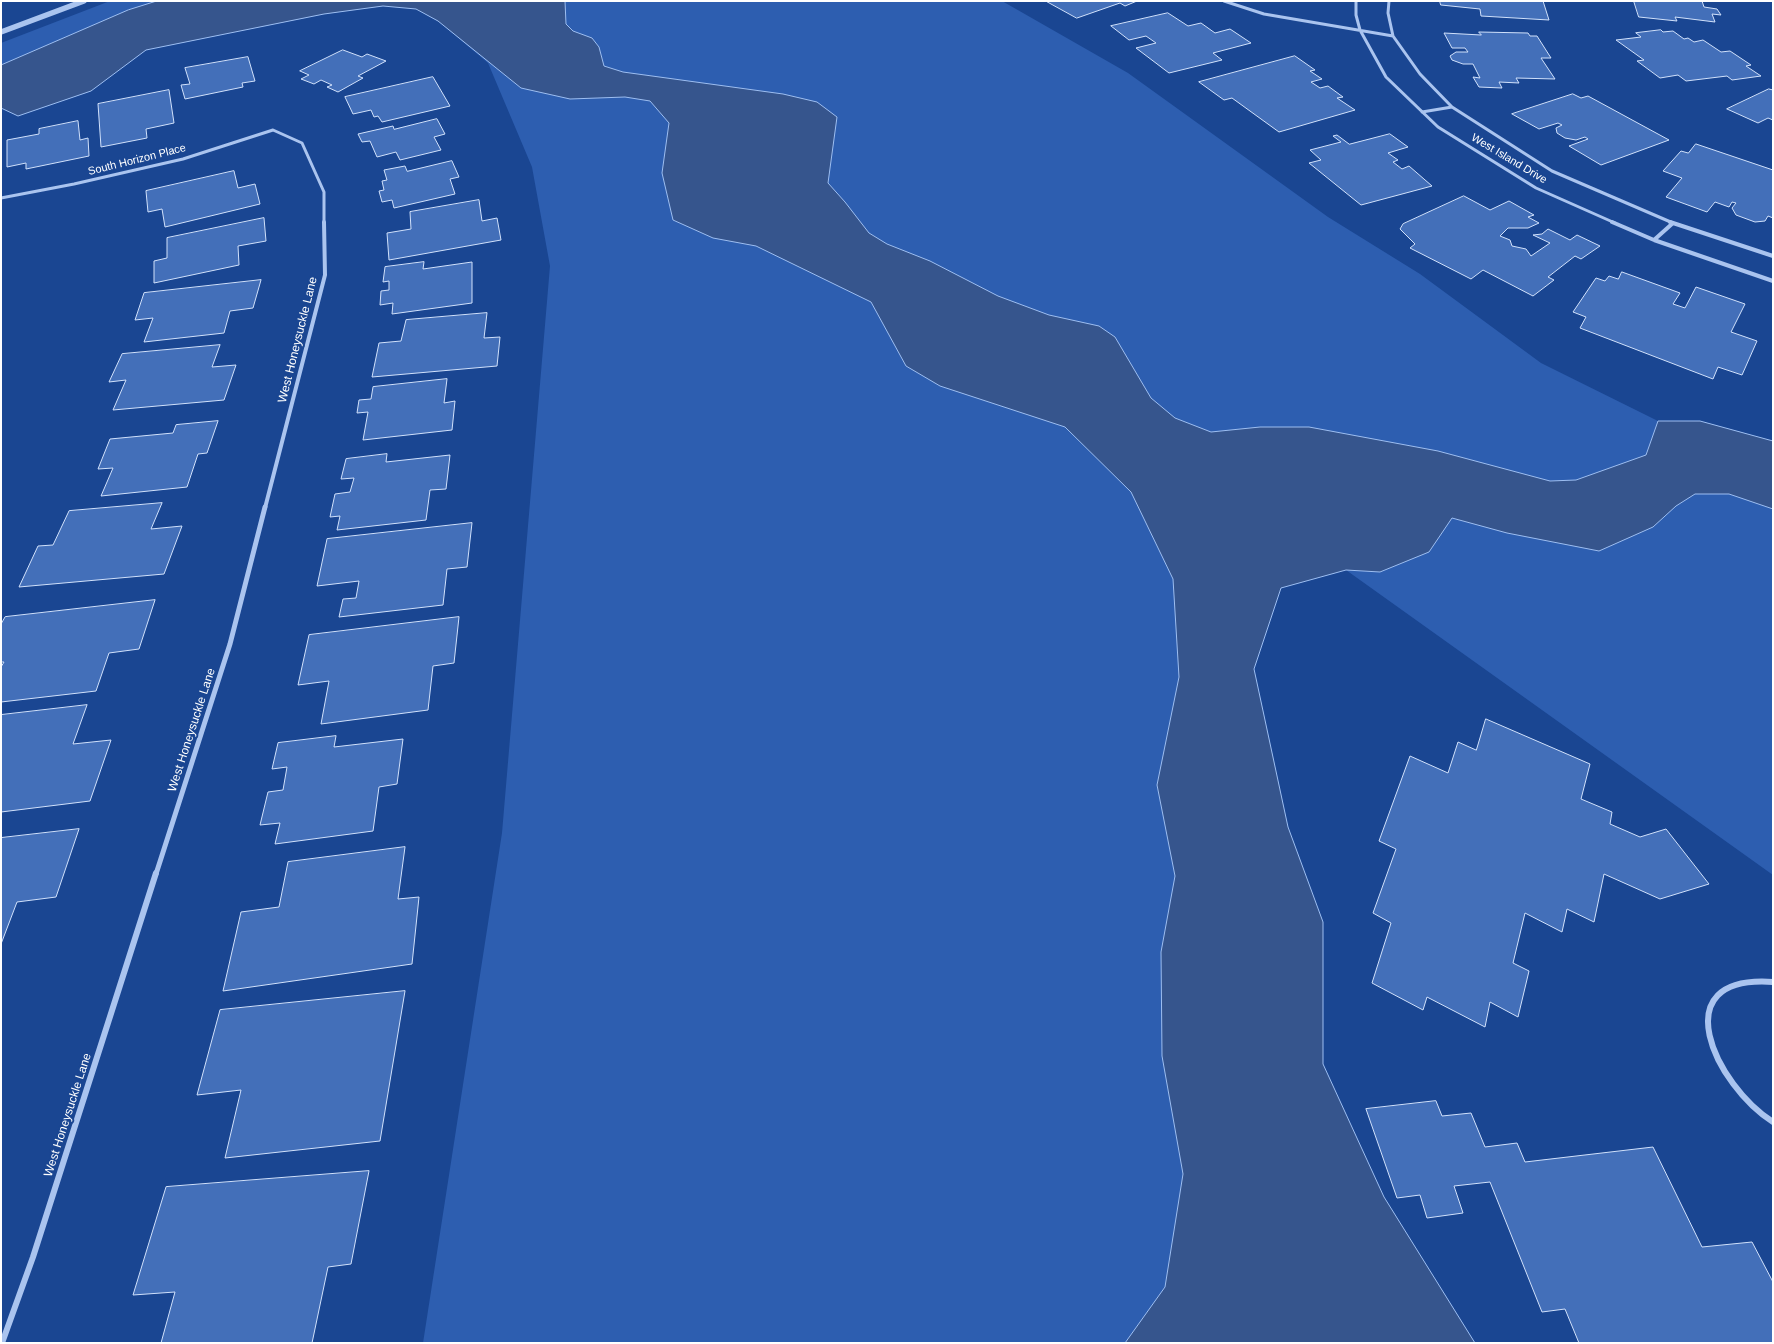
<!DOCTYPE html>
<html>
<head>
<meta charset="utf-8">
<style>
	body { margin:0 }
	#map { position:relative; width:1774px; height:1344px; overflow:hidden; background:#1a4692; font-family:Arial,sans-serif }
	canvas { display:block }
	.frame { position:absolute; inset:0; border:2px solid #fff; pointer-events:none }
</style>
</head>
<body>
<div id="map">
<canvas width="1774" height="1344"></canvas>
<div class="frame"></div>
</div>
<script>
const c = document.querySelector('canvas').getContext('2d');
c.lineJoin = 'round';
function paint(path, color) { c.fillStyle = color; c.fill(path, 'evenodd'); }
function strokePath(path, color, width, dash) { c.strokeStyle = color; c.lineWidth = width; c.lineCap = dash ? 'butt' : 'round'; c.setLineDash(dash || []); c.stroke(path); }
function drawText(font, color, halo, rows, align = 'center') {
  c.font = font + ' Arial,sans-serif'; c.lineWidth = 4; c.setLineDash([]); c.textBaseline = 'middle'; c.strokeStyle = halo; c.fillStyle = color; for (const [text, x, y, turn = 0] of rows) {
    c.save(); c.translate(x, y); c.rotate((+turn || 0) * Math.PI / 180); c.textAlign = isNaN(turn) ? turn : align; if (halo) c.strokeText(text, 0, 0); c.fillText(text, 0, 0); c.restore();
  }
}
paint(new Path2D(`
	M110 1H1002L1128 73 1328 217 1420 274 1541 363 1658 421H1700L1773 441V875L1346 570 1281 588 1254 669 1288 827 1323 922V1064L1384 1197 1475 1343H423L502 833 550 266 532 167 488 63 438 21 416 9 383 6 324 14 146 50 91 91 18 116 1 108V43Z`), '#2d5eb0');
const water = new Path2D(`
	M157 1H565L566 24 573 31 592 38 599 47 604 66 623 72 783 94 817 102 837 117 828 183 845 202 869 233 887 244 930 261 998 296 1049 315 1099 326 1115 337 1151 398 1175 418 1211 432 1260 427H1309L1438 451 1550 481 1576 480 1646 455 1658 421H1700L1773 441V509L1729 494H1695L1676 506 1653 527 1599 551 1507 533 1452 518 1429 552 1380 572 1346 570 1281 588 1254 669 1288 827 1323 922V1064L1384 1197 1475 1343H1125L1165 1287 1183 1174 1162 1056 1161 952 1175 876 1157 785 1179 677 1173 579 1131 492 1065 427 940 386 906 366 871 302 756 246 713 238 673 220 662 173 669 123 650 101 625 97 570 99 521 88 438 21 416 9 383 6 324 14 146 50 91 91 18 116 1 108V65L128 10Z`);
paint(water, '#36558d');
strokePath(water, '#9dbef1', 1);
const building = new Path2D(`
	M1046 1H1137L1125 6 1120 3 1077 18Z
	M1440 1H1543L1549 20 1481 16 1480 9 1441 5Z
	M1634 1H1702L1704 7 1717 9 1721 15 1712 14 1715 22 1675 17 1677 21 1639 17Z
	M1168 13 1188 26 1201 23 1215 33 1230 29 1251 43 1213 53 1222 60 1169 73 1136 48 1156 43 1146 36 1129 40 1111 26Z
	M1661 30 1663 32 1673 31 1684 39 1688 38 1694 42 1703 40 1721 52 1730 51 1751 65 1746 66 1761 76 1732 80 1727 76 1686 81 1678 75 1660 78 1637 61 1644 60 1616 40 1641 37 1636 33Z
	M1479 32 1528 33 1530 36H1537L1551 58H1541L1555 79 1516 78 1519 83 1499 82 1502 88 1479 87 1473 77 1480 78 1473 64H1463L1452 60 1450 56 1456 52H1468L1465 48H1452L1444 33 1481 35Z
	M343 50 362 57 367 54 386 61 358 76 363 78 338 92 327 87 332 85 321 80 314 84 301 79 309 75 300 71Z
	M1295 56 1315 70 1310 71 1322 79 1311 82 1320 88 1328 86 1343 97 1337 98 1355 110 1279 132 1232 98 1224 100 1199 82Z
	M248 57 255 81 242 83 243 87 185 99 181 85 190 84 185 68Z
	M433 77 450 106 382 122 378 116 374 117 371 110 353 114 345 97Z
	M1769 89 1773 90V120L1768 118 1758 123 1727 109Z
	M169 90 174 123 146 129 147 138 101 147 98 104Z
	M1573 94 1581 98 1588 96 1669 140 1601 165 1569 146 1588 139 1585 137 1576 140 1565 138 1557 133 1556 128 1562 125 1558 123 1539 129 1512 114Z
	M437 119 445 134 434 137 441 150 400 160 396 152 377 157 370 141 362 142 358 134 393 126 394 129Z
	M78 121 80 140 88 138 89 156 26 169V163L7 167V140L39 134V129Z
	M1390 134 1408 147 1388 153 1398 160 1393 162 1402 169 1409 166 1432 186 1361 205 1309 163 1321 160 1310 150 1341 142 1333 136 1337 135 1349 144Z
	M1696 144 1773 170V218L1768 216 1765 221 1755 222 1736 215 1732 208 1736 203 1732 202 1729 207 1715 202 1707 212 1666 197 1682 178 1663 171 1681 151 1688 153Z
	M452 161 459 177 450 179 455 194 394 208 392 200 382 202 379 191 384 190 382 181 387 180 384 170 405 166 407 171Z
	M234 171 238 188 255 184 260 204 165 227 162 209 148 212 146 191Z
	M1464 196 1490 210 1509 201 1534 215 1528 217 1539 223 1528 228H1508L1500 236 1510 240 1512 246 1526 249 1531 256 1550 243 1533 235 1542 234 1548 229 1570 240 1577 235 1600 246 1581 259 1575 256 1548 277 1554 280 1533 296 1483 270 1471 279 1410 248 1415 244 1400 229 1403 224Z
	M479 200 482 221 497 218 501 240 389 260 387 233 411 229 410 212Z
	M264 218 266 241 238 246 239 265 154 283V261L167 258V238Z
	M424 262 423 269 472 262V303L392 314 393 303 380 305 381 291 389 290V281L383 282 385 267Z
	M1622 272 1680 293 1673 304 1685 308 1696 287 1745 304 1731 332 1757 341 1742 375 1718 367 1713 379 1580 328 1586 317 1573 312 1596 278 1605 281 1609 276 1618 279Z
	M261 280 253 308 230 311 224 333 144 342 153 318 135 320 144 293Z
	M487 313 484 338 500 337 497 366 372 377 379 343 401 341 406 320Z
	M220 345 212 367 236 365 224 400 113 410 126 380 109 382 122 354Z
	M447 379 444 403 455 401 452 430 363 440 368 412 357 413 359 400 371 399 373 387Z
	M218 421 207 453 198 454 187 487 101 496 113 468 98 469 110 439 173 433 176 425Z
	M387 454 386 462 450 455 446 489 430 490 426 520 337 530 340 516 330 517 335 494 350 492 354 478 341 479 346 459Z
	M162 503 151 529 182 526 164 574 19 587 38 546 53 545 69 511Z
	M472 523 467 567 447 569 443 605 339 617 343 599 356 598 359 581 317 586 327 539Z
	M155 600 139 649 109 653 96 691 1 702V667L4 662H1V624L5 617Z
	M459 617 454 663 433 666 428 710 321 724 329 681 298 685 309 635Z
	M87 705 73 744 111 740 90 801 1 812V715Z
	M1486 719 1590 764 1581 799 1612 812 1610 824 1640 837 1666 829 1709 884 1660 899 1604 874 1594 922 1567 909 1562 932 1525 913 1513 963 1529 971 1518 1017 1490 1002 1485 1027 1427 997 1423 1010 1372 983 1391 923 1373 913 1396 849 1379 841 1410 756 1448 773 1458 742 1476 750Z
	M336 736 334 747 403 739 397 784 379 787 373 831 275 844 280 823 260 825 268 792 283 790 287 767 272 769 278 743Z
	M79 829 56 897 17 902 1 944V838Z
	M405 847 398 899 419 897 412 964 223 991 241 912 279 907 288 862Z
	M405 991 380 1141 225 1158 241 1090 197 1095 220 1010Z
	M1436 1101 1442 1116 1471 1113 1485 1147 1517 1143 1525 1162 1653 1147 1702 1247 1752 1242 1773 1282V1343H1579L1565 1309 1542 1312 1490 1182 1454 1186 1463 1213 1427 1218 1420 1195 1397 1198 1366 1109Z
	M369 1171 351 1264 328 1267 312 1343H161L175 1292 133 1295 166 1187Z`);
paint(building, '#436fb9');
strokePath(building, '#d1e1fb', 1);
strokePath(new Path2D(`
	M1224 1 1264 14 1393 36
	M1356 1V15L1360 30 1386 77 1438 127 1536 188 1615 223
	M1389 1 1388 13 1393 36 1420 74 1452 107 1552 171 1673 223
	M1422 112 1452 107
	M1 198 74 184 183 159 273 130 302 143 324 192V223`), '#aac4ef', 3);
strokePath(new Path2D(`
	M1612 222 1654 240 1773 281
	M1670 222 1773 256
	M1654 240 1673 223
	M265 508 325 275 324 222`), '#aac4ef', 4);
strokePath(new Path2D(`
	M156 874 230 644 265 507`), '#aac4ef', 5);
strokePath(new Path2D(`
	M1773 982C1661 974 1716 1086 1773 1122
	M2 1343 33 1257 156 873`), '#aac4ef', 6);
strokePath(new Path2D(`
	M1 32 84 1`), '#aac4ef', 5.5);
drawText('11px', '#fff', '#1a4692', [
	["West Island Drive",1509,159,31],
	["South Horizon Place",137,160,-14]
]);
drawText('12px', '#fff', '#1a4692', [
	["West Honeysuckle Lane",298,340,-76],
	["West Honeysuckle Lane",192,730,-72],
	["West Honeysuckle Lane",68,1115,-72]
]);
</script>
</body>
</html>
